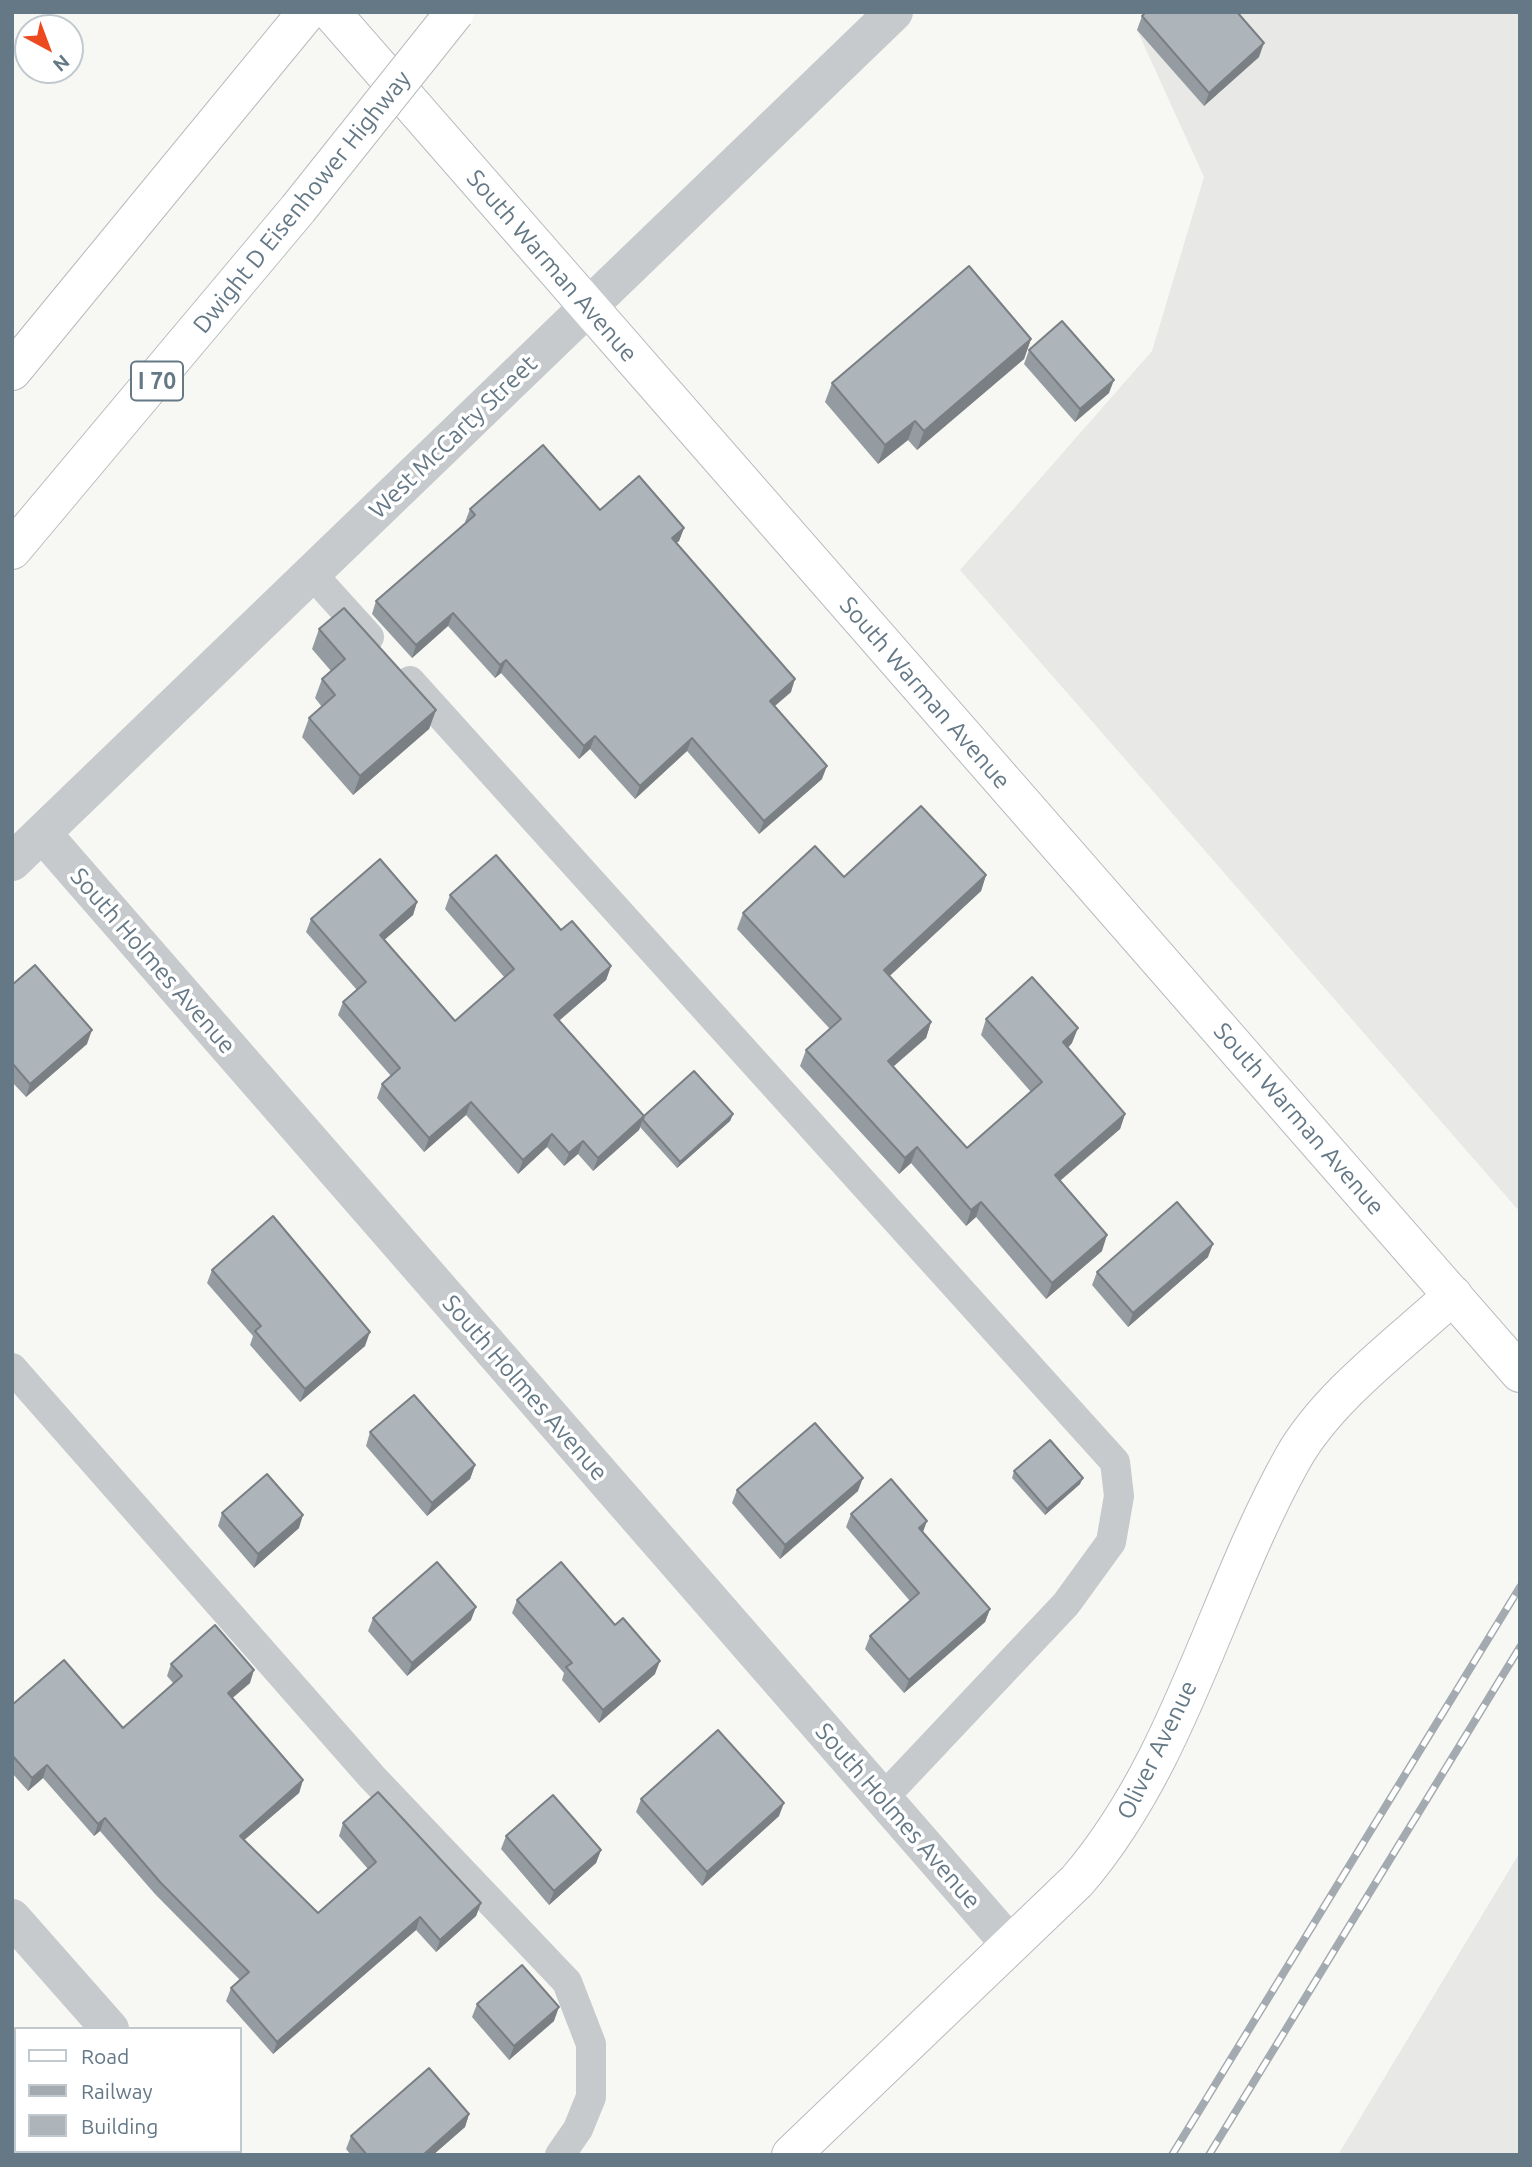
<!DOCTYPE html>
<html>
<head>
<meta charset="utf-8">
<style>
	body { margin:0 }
	#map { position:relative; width:1532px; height:2167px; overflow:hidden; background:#f7f7f3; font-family:Ubuntu,sans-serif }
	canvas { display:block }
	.frame { position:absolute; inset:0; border:14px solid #647886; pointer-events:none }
	.legend { position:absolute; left:14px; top:2027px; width:228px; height:126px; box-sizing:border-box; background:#fff; border:2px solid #c1c9cf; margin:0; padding:9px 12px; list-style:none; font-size:21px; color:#647886 }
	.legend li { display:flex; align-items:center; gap:14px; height:35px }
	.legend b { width:35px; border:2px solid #c1c9cf }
	.north { position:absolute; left:14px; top:14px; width:70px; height:70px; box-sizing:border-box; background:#fff; border:2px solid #c1c9cf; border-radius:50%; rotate:139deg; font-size:19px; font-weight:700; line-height:28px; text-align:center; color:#647886 }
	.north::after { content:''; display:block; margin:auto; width:24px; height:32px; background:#ed491e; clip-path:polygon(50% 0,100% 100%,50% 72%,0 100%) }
</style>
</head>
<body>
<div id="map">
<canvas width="1532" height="2167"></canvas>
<div class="frame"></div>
<ul class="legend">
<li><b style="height:9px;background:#fff"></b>Road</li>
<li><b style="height:9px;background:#a4abb0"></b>Railway</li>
<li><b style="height:19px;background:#adb5bb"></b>Building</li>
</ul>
<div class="north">N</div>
</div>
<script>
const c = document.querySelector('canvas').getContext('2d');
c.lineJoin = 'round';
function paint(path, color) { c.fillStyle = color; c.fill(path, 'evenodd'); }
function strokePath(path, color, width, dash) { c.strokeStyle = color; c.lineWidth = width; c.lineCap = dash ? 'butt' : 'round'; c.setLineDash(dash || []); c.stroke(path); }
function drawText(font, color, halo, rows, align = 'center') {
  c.font = font + ' Ubuntu,sans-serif'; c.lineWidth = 7; c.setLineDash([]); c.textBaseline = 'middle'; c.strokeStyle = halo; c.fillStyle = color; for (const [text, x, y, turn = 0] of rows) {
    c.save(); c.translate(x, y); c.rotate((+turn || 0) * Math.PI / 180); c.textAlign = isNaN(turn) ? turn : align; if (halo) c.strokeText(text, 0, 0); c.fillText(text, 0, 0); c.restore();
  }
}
paint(new Path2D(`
	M1156 12H1520V1212L960 570 1152 351 1204 177 1137 30Z
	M1520 1852V2155H1338Z`), '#e8e9e7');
const secondary = new Path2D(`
	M331 12 1520 1373
	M791 2155 1077 1881C1181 1760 1216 1595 1293 1458 1328 1396 1401 1343 1453 1295`);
const highway = new Path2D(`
	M12 371 307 12
	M12 550 298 209`);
strokePath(secondary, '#b6bcc0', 40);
strokePath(highway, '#b8bcbf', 40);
strokePath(new Path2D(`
	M312 574 369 637
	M410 681 1115 1462 1119 1496 1111 1542 1066 1604 883 1798
	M12 1368 372 1777 567 1982 591 2044V2097L578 2129 560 2155`), '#c6cacd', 30);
strokePath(new Path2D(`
	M42 833 1009 1943
	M12 862 894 12
	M12 1918 110 2029
	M218 2151 221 2155`), '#c6cacd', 38);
strokePath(secondary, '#fff', 38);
strokePath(highway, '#fff', 38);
const rail = new Path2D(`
	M1172 2155 1520 1587
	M1209 2155 1520 1647`);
strokePath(rail, '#a4abb0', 8);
strokePath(rail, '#fff', 5, [16]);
const highwayBridge = new Path2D(`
	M298 209 455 12`);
strokePath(highwayBridge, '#b8bcbf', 40, []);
strokePath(highwayBridge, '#fff', 38);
paint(new Path2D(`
	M1142 16 1259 57 1204 106 1137 30Z
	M1031 339 1024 359 917 450 908 440 878 464 825 402 832 383Z
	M1029 350 1109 393 1075 422 1024 364Z
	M470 509 600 510 684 528 679 541 676 543 791 692 775 706 822 779 759 834 687 751 635 799 590 749 579 759 501 673 495 678 448 626 412 658 372 614 376 601 466 523 465 522Z
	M319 629 436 710 429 729 353 795 302 737 309 718 322 707 315 698 322 679 331 671 312 649Z
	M986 875 981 891 889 976 931 1022 926 1038 893 1067 967 1148 1031 1092 981 1035 986 1019 1072 1043 1068 1048 1125 1114 1120 1129 1060 1181 1102 1251 1046 1299 976 1217 966 1226 911 1163 899 1174 800 1066 806 1050 830 1029 737 929 743 913 844 877Z
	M450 895 561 930 611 966 606 980 559 1021 644 1116 733 1114 730 1121 677 1168 640 1127 639 1130 593 1171 578 1154 564 1166 547 1147 518 1174 466 1115 424 1152 377 1098 382 1084 391 1076 338 1015 343 1002 357 990 306 932 311 919 417 902 413 915 384 940 455 1021 505 978 445 909Z
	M12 985 87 1044 26 1097 12 1082Z
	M1208 1257 1128 1327 1092 1285 1097 1272Z
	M212 1270 365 1346 300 1402 250 1345 253 1336 207 1283Z
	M370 1432 475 1465 470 1479 427 1516 366 1446Z
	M1014 1471 1080 1484 1045 1515 1012 1478Z
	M737 1490 858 1491 780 1559 732 1503Z
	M222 1513 299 1528 254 1568 218 1526Z
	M851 1514 923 1532 990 1609 985 1622 904 1693 865 1649 870 1636 910 1601 846 1527Z
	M517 1600 655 1674 599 1723 562 1680 564 1673 512 1613Z
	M373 1618 471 1620 407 1676 368 1631Z
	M171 1664 250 1683 232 1698 303 1780 299 1793 244 1840 318 1913 368 1869 339 1836 343 1823 481 1903 476 1916 436 1952 416 1930 273 2054 226 2001 231 1988 240 1980 155 1894 100 1831 94 1836 43 1778 28 1791 12 1773V1705L123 1728 174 1684 167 1676Z
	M641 1799 779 1816 702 1886 636 1812Z
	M506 1836 601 1850 596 1863 549 1905 501 1849Z
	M477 2004 554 2021 509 2060 472 2017Z
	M469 2114 465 2127 433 2155H351L346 2149 351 2136Z`), '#959ca1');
paint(new Path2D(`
	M1264 43 1259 57 1204 106 1209 93Z
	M1031 339 1024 359 917 450 924 431Z
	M1114 380 1109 393 1075 422 1080 409Z
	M915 421 908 440 878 464 885 445Z
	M684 528 679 541 667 551 672 538Z
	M453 613 448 626 412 658 416 645Z
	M506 660 501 673 495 678 500 665Z
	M795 679 791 692 765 714 770 701Z
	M436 710 429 729 353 795 360 776Z
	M595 736 590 749 579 759 584 746Z
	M692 738 687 751 635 799 640 786Z
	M827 766 822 779 759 834 764 821Z
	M986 875 981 891 879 986 884 970Z
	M417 902 413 915 375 948 380 935Z
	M611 966 606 980 549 1029 554 1015Z
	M931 1022 926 1038 882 1076 888 1061Z
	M1078 1028 1072 1043 1057 1057 1063 1042Z
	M92 1030 87 1044 26 1097 30 1084Z
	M471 1102 466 1115 424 1152 429 1138Z
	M733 1114 730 1121 677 1168 680 1162Z
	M1125 1114 1120 1129 1049 1190 1055 1175Z
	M644 1116 639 1130 593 1171 598 1158Z
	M552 1134 547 1147 518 1174 523 1160Z
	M583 1141 578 1154 564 1166 569 1153Z
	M917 1147 911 1163 899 1174 905 1158Z
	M981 1202 976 1217 966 1226 971 1210Z
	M1107 1235 1102 1251 1046 1299 1052 1283Z
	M1213 1244 1208 1257 1128 1327 1133 1313Z
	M370 1332 365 1346 300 1402 305 1389Z
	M475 1465 470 1479 427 1516 432 1503Z
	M863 1478 858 1491 780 1559 785 1545Z
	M1083 1478 1080 1484 1045 1515 1047 1509Z
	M303 1515 299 1528 254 1568 258 1554Z
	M927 1521 922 1535 919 1528Z
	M476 1607 471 1620 407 1676 412 1663Z
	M990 1609 985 1622 904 1693 909 1680Z
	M660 1661 655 1674 599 1723 603 1710Z
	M254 1670 250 1683 223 1706 228 1693Z
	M47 1765 43 1778 28 1791 32 1778Z
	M303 1780 299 1793 235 1848 240 1836Z
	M784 1803 779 1816 702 1886 707 1872Z
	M105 1818 100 1831 94 1836 98 1824Z
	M601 1850 596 1863 549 1905 554 1891Z
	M481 1903 476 1916 436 1952 440 1940Z
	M420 1917 416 1930 273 2054 277 2042Z
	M559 2007 554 2021 509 2060 514 2046Z
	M469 2114 465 2127 433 2155H423Z
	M32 2151H42L38 2155H28Z`), '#797f83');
const building = new Path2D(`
	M1146 12H1237L1264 43 1209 93 1142 16Z
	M969 266 1031 339 924 431 915 421 885 445 832 383Z
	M1062 321 1114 380 1080 409 1029 350Z
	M543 445 600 510 639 476 684 528 672 538 795 679 770 701 827 766 764 821 692 738 640 786 595 736 584 746 506 660 500 665 453 613 416 645 376 601 475 515 470 509Z
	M344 608 436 710 360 776 309 718 335 695 322 679 345 659 319 629Z
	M921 806 986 875 884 970 931 1022 888 1061 967 1148 1042 1082 986 1019 1032 977 1078 1028 1063 1042 1125 1114 1055 1175 1107 1235 1052 1283 981 1202 971 1210 917 1147 905 1158 806 1050 841 1019 743 913 815 846 844 877Z
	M496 855 561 930 572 921 611 966 554 1015 644 1116 598 1158 583 1141 569 1153 552 1134 523 1160 471 1102 429 1138 382 1084 400 1068 343 1002 366 982 311 919 380 859 417 902 380 935 455 1021 514 969 450 895Z
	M35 965 92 1030 30 1084 12 1063V985Z
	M694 1071 733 1114 680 1162 643 1120 644 1116Z
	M1177 1202 1213 1244 1133 1313 1097 1272Z
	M273 1216 370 1332 305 1389 255 1331 261 1326 212 1270Z
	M414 1395 475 1465 432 1503 370 1432Z
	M815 1423 863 1478 785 1545 737 1490Z
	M1050 1440 1083 1478 1047 1509 1014 1471Z
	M267 1474 303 1515 258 1554 222 1513Z
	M891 1479 927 1521 919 1528 990 1609 909 1680 870 1636 919 1593 851 1514Z
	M437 1562 476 1607 412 1663 373 1618Z
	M561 1562 615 1625 623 1618 660 1661 603 1710 566 1667 572 1663 517 1600Z
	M215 1625 254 1670 228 1693 303 1780 240 1836 318 1913 376 1862 343 1823 378 1792 481 1903 440 1940 420 1917 277 2042 231 1988 249 1972 160 1882 105 1818 98 1824 47 1765 32 1778 12 1755V1705L64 1660 123 1728 182 1676 171 1664Z
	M718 1730 784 1803 707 1872 641 1799Z
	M553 1795 601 1850 554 1891 506 1836Z
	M522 1965 559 2007 514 2046 477 2004Z
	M429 2068 469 2114 423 2155H367L351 2136Z
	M14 2073 16 2075V2151H32L28 2155H12V2074Z`);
paint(building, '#adb5bb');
strokePath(building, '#797f83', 2);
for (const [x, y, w] of [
	[157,381,52]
]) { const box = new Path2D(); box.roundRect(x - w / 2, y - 19.5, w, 39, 5); c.fillStyle = '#fff'; c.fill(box); strokePath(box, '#647886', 2); }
drawText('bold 23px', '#647886', null, [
	["I 70",157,381]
]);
drawText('24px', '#647886', '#fff', [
	["Dwight D Eisenhower Highway",302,202,-51],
	["South Warman Avenue",552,266,49],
	["West McCarty Street",453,437,-44],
	["South Warman Avenue",925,693,49],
	["South Holmes Avenue",153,961,49],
	["South Warman Avenue",1299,1119,49],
	["South Holmes Avenue",525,1388,49],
	["Oliver Avenue",1157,1750,-64],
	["South Holmes Avenue",898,1816,49]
]);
</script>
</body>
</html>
